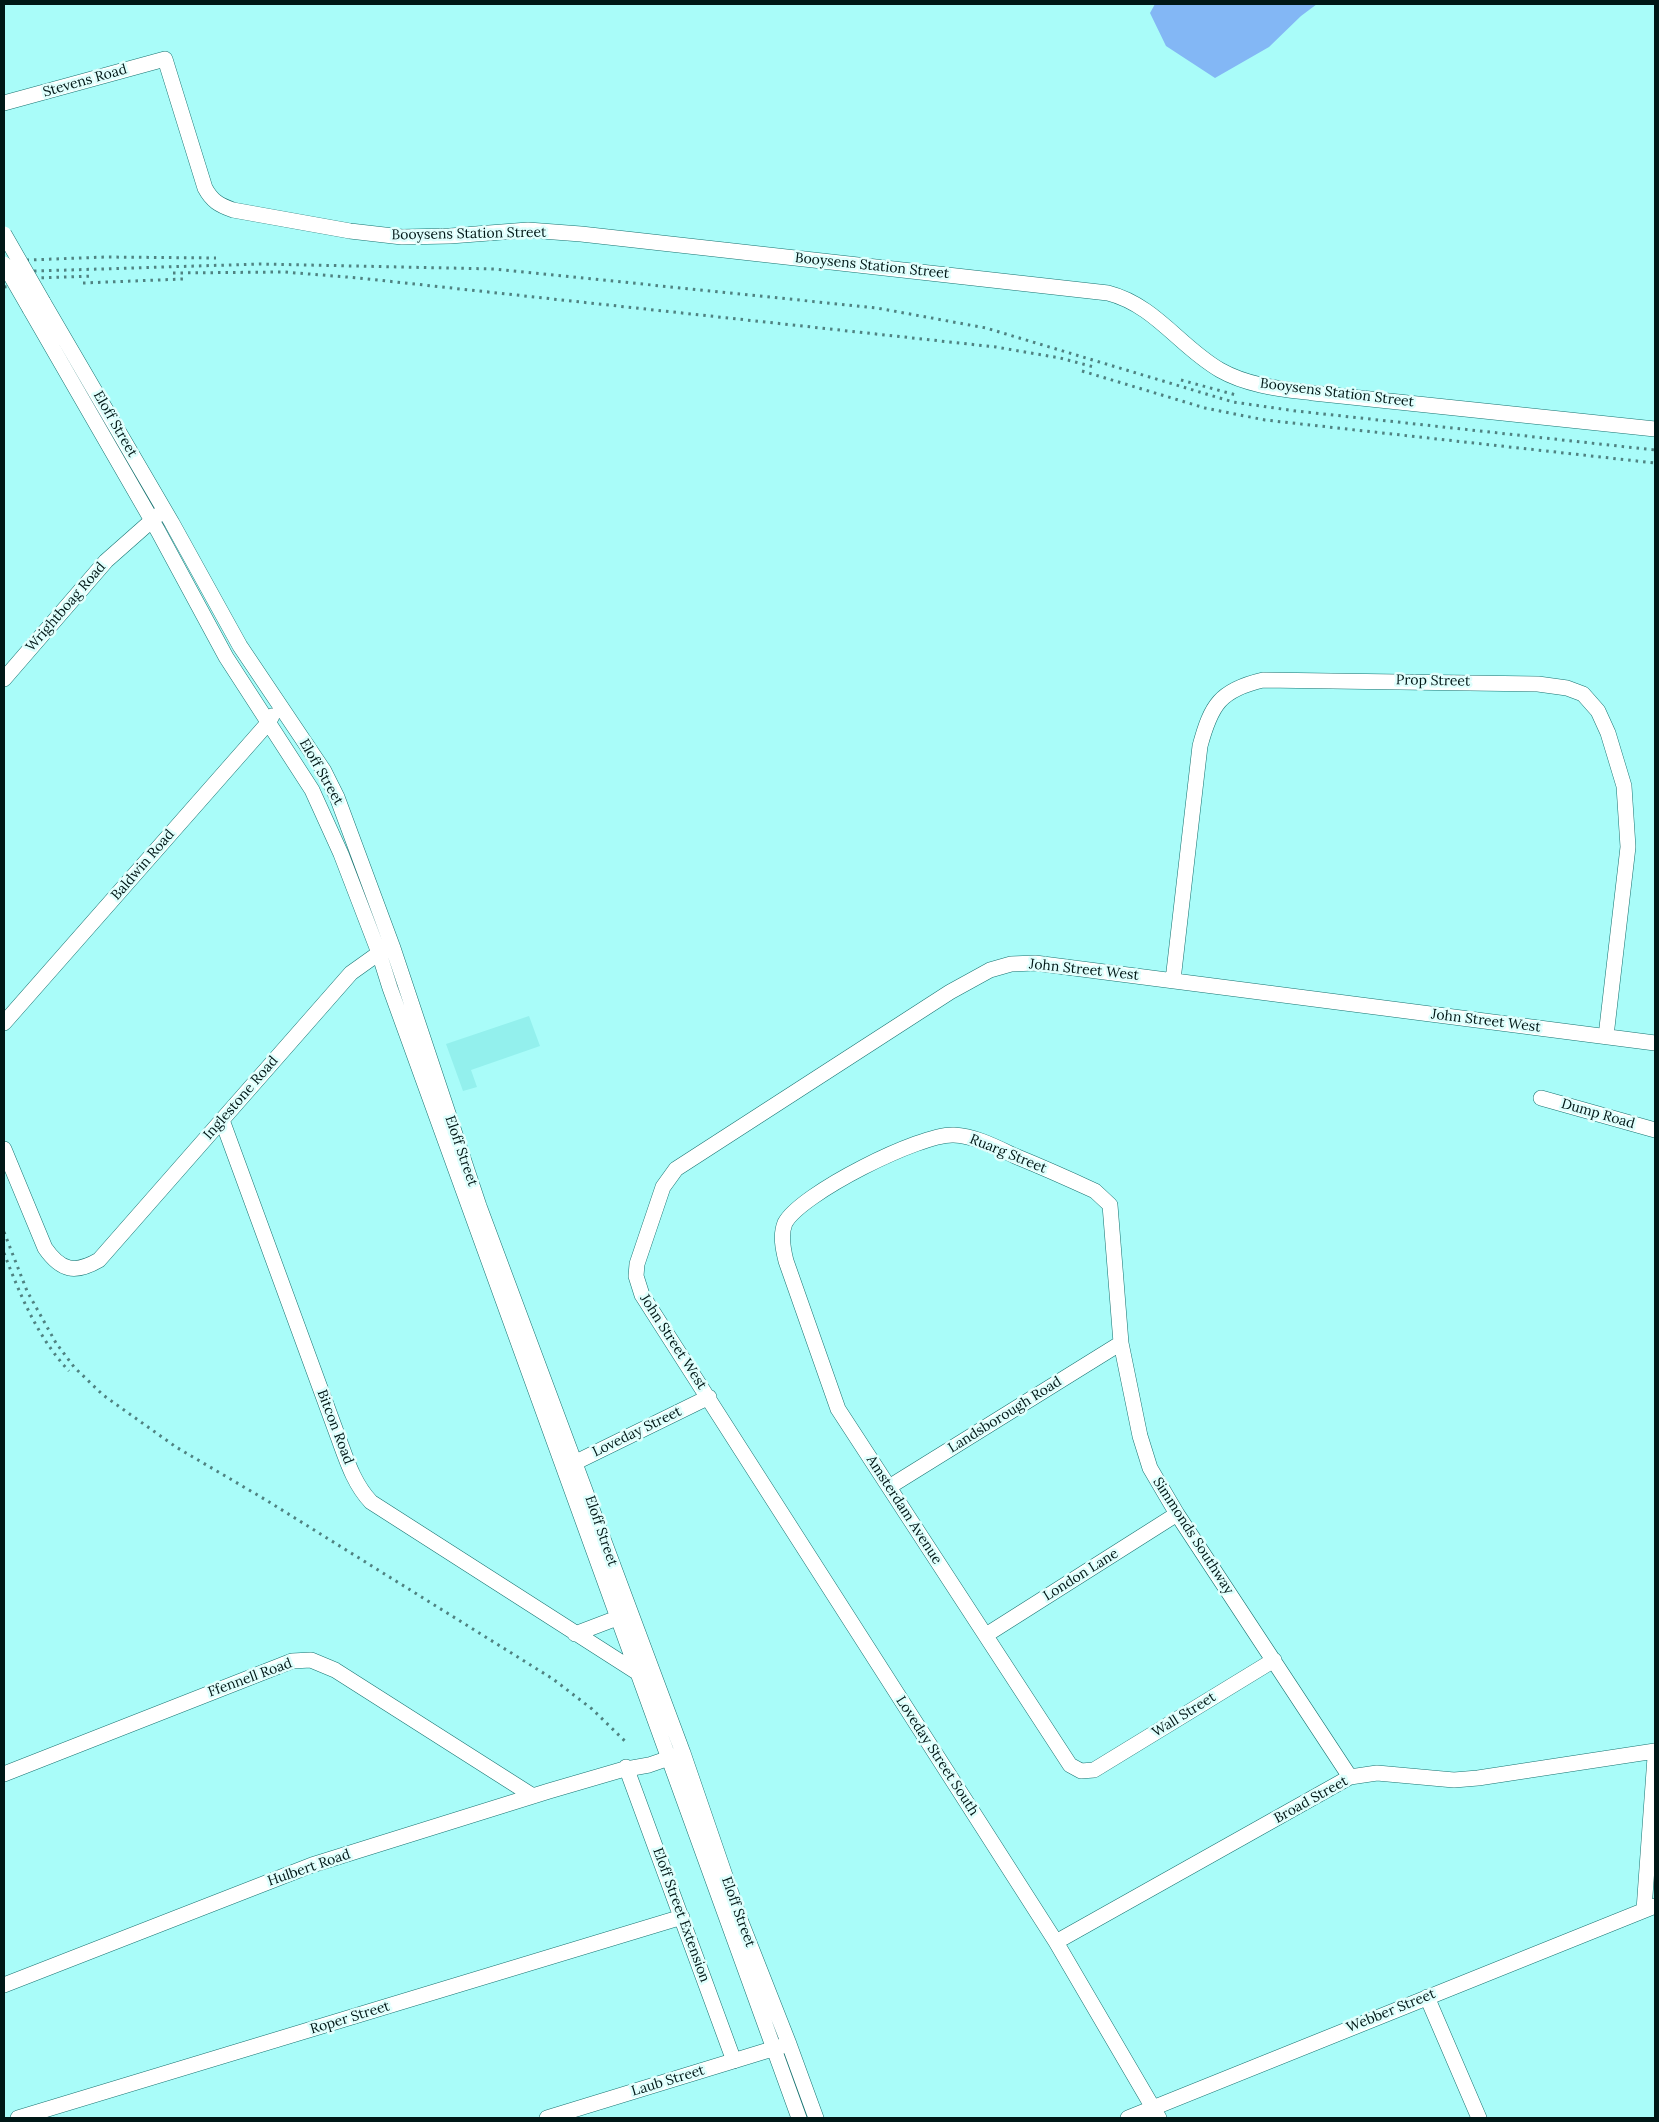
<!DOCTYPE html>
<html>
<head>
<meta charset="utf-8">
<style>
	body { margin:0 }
	#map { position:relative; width:1659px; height:2122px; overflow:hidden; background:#a9fcf9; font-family:Lora,serif }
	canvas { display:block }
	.frame { position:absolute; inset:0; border:5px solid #001716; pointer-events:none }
</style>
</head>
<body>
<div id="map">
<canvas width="1659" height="2122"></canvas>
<div class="frame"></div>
</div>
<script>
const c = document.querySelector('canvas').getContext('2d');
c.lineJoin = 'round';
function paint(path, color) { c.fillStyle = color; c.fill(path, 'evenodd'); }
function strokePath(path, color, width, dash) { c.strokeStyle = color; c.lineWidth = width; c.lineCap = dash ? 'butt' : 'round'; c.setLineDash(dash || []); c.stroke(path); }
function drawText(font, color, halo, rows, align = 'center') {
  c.font = font + ' Lora,serif'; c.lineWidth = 5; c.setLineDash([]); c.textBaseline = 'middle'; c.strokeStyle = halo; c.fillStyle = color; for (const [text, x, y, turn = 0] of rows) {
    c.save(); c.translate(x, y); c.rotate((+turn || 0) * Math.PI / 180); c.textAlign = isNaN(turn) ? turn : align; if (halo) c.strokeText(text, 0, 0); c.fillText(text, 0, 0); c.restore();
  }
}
paint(new Path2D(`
	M529 1016 540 1046 471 1070 477 1087 463 1091 446 1044Z`), '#93f0ed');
paint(new Path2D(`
	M1155 4H1317L1301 16 1269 47 1215 78 1166 46 1150 13Z`), '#83b7f5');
const minor = new Path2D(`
	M4 103 165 59 205 188C212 201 219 205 233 210L350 231 402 237 450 236 528 230 581 234 1108 293C1155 305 1180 347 1220 370 1248 386 1282 389 1313 393L1655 429
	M43 302 172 523 240 646 324 771 337 797 393 948 479 1206 683 1753 741 1922 789 2044 816 2118
	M30 309 158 531 226 657 312 790 341 854 379 953 390 988 799 2118
	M4 679 106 561 158 515
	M1173 980 1200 746C1211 705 1220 690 1263 680L1538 684 1567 688 1583 694 1598 711 1608 733 1624 786 1628 847 1606 1036
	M4 1023 268 723 272 716
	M1541 1098 1655 1130
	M222 1120 337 1434C346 1458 353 1483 371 1502L638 1673
	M4 1149 45 1248C61 1271 75 1274 99 1260L351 973 379 953 387 950
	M568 1466 709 1397
	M889 1487 1121 1343
	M575 1634 625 1615
	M986 1635 1177 1514
	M1274 1660 1094 1770 1081 1771 1070 1765 838 1409 786 1261C783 1249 780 1235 785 1223 800 1194 921 1133 954 1135 975 1136 996 1147 1015 1156 1042 1167 1069 1179 1095 1191L1110 1205 1121 1343 1140 1436 1150 1468 1177 1514 1350 1777
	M626 1767 734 2061
	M4 1774 292 1661 311 1660 335 1670 533 1796
	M1644 1910 1655 1757
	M1056 1942 1350 1777 1377 1773 1454 1780 1478 1778 1655 1751
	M4 1985 312 1865 549 1791 621 1770 649 1765 678 1755
	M1427 1997 1479 2118
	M18 2118 682 1917
	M547 2118 782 2046
	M1128 2118 1655 1906
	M1159 2118 1056 1942 642 1295 636 1276 637 1264 663 1187 676 1169 950 992 990 970 1011 964 1035 963 1655 1043`);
strokePath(minor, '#187371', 16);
strokePath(minor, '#fff', 15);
strokePath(new Path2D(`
	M4 261 105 257 216 258
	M4 272 260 264 495 269 877 308 986 328 1233 402 1296 411 1655 450
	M173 273 284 272 359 278 996 347 1060 358 1094 367
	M4 279 93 276
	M83 283 183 279
	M4 287 29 285
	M1082 371 1205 408 1265 420 1655 463
	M1181 380 1236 395
	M4 1232 27 1291 56 1343 74 1367 103 1395 176 1447 266 1500 553 1679 592 1709 628 1744
	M4 1253C20 1295 38 1338 69 1371`), '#4f8281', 3, [2.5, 5]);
const minorBridge = new Path2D(`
	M4 234 43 302
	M4 264 30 309`);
strokePath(minorBridge, '#187371', 16, []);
strokePath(minorBridge, '#fff', 15);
drawText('14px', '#001716', '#e0fffd', [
	["Stevens Road",85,81,-16],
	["Booysens Station Street",469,234,-1],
	["Booysens Station Street",872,266,6],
	["Booysens Station Street",1337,393,7],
	["Eloff Street",115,424,60],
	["Wrightboag Road",66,607,-49],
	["Prop Street",1433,681,1],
	["Eloff Street",321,772,60],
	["Baldwin Road",143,865,-49],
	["John Street West",1084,970,6],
	["John Street West",1486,1021,7],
	["Inglestone Road",241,1098,-49],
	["Dump Road",1598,1114,16],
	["Eloff Street",461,1151,71],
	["Ruarg Street",1008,1154,22],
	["John Street West",673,1342,57],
	["Landsborough Road",1005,1415,-32],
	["Bitcon Road",335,1427,69],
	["Loveday Street",637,1432,-26],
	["Amsterdam Avenue",904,1510,57],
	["Eloff Street",601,1531,71],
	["Simmonds Southway",1193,1536,57],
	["London Lane",1081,1575,-32],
	["Ffennell Road",250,1678,-20],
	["Wall Street",1184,1715,-32],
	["Loveday Street South",937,1756,57],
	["Broad Street",1311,1800,-29],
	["Hulbert Road",309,1868,-19],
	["Eloff Street",738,1912,70],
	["Eloff Street Extension",681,1915,70],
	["Webber Street",1391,2011,-22],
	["Roper Street",350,2018,-17],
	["Laub Street",668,2081,-17]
]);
</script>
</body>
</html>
